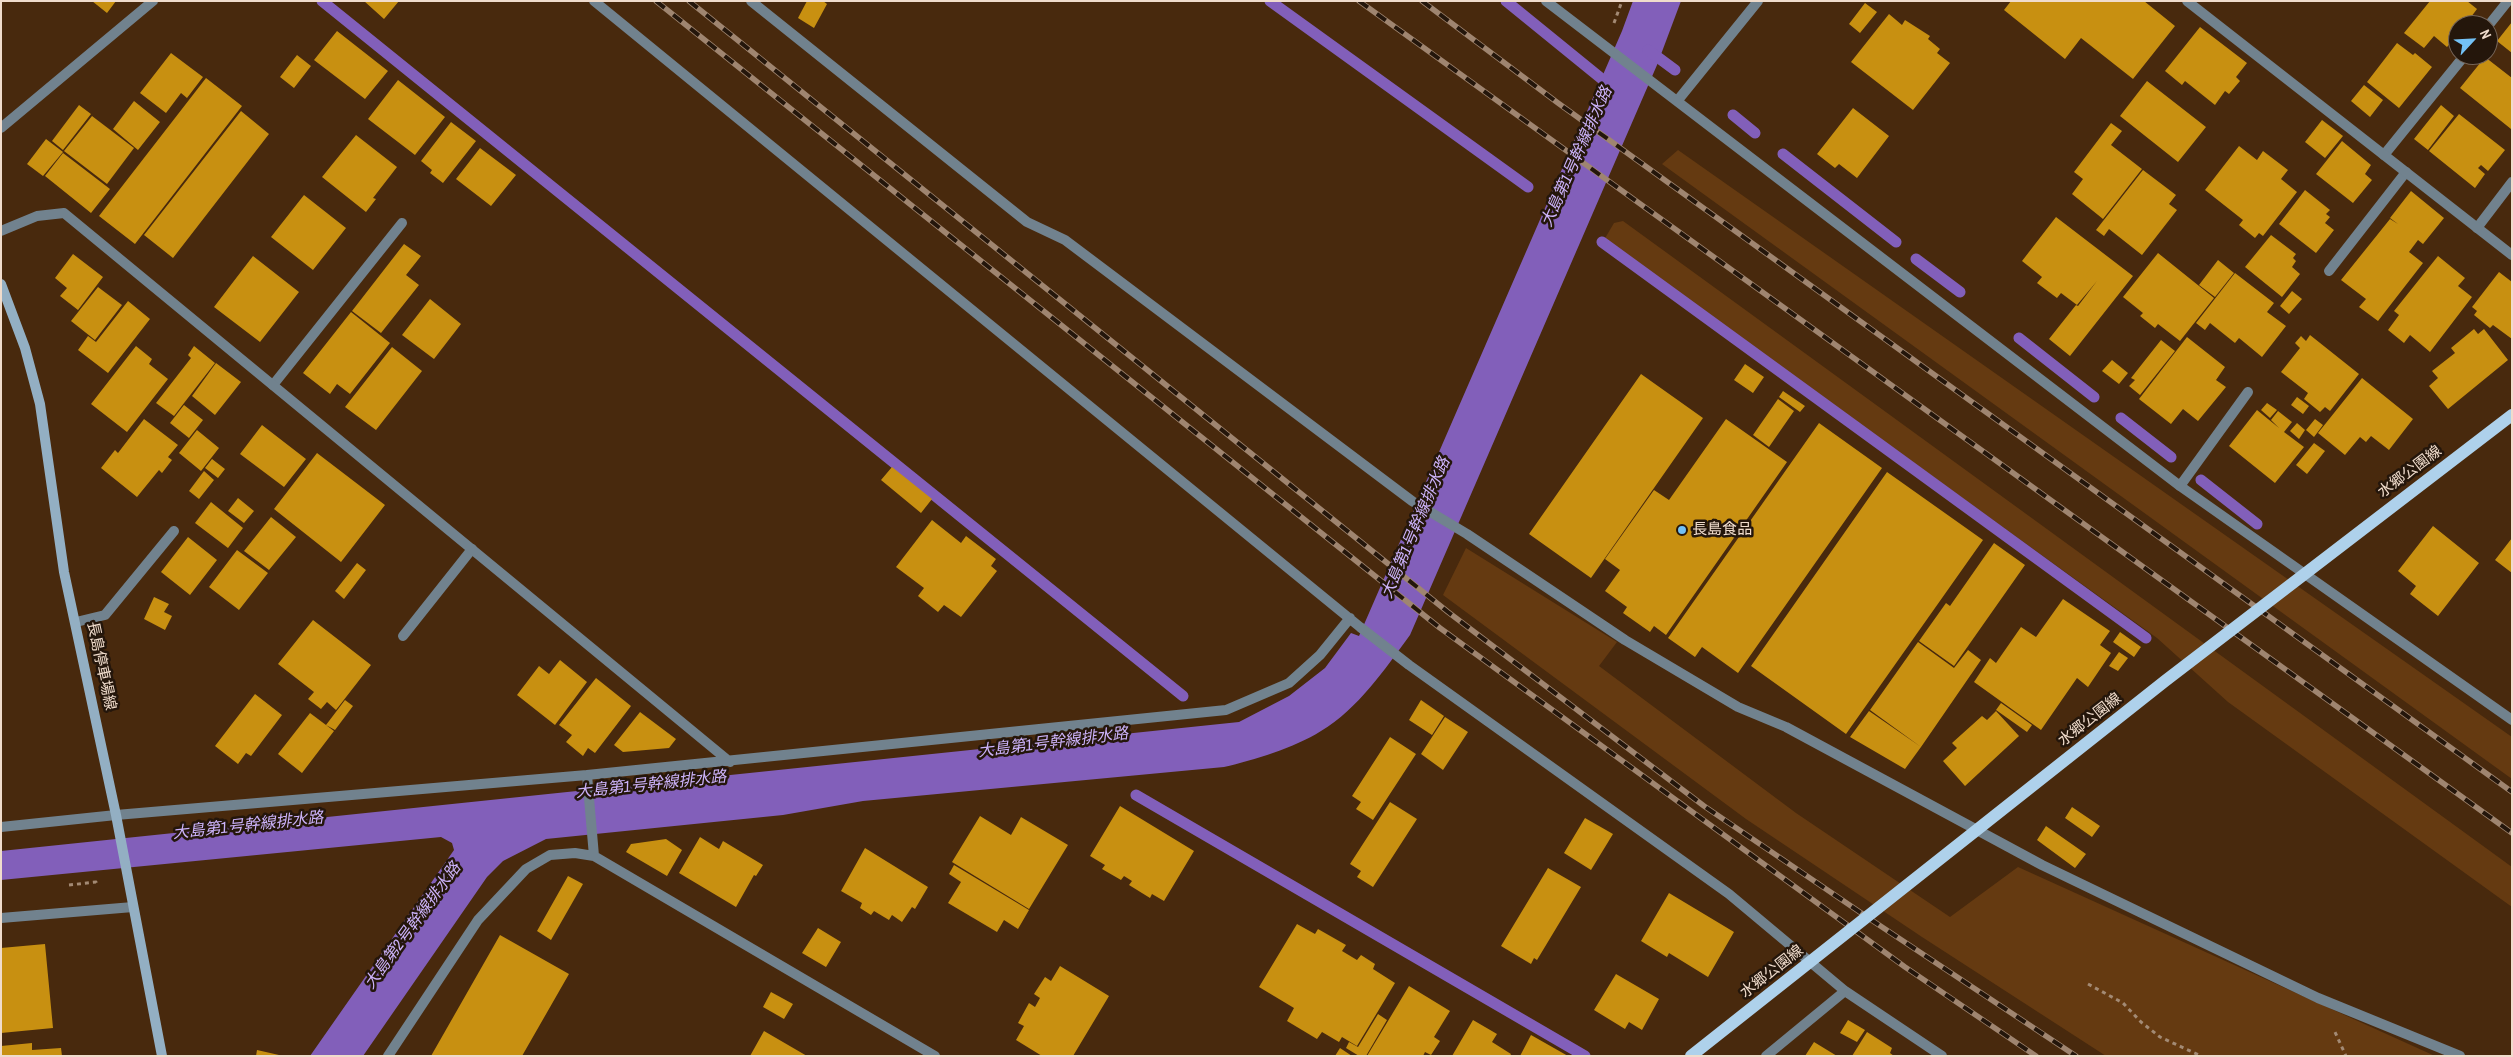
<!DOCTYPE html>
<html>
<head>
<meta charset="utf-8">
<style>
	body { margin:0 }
	#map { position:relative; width:2513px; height:1057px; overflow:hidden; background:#48290d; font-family:"Archivo Narrow",sans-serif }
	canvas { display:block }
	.frame { position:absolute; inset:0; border:2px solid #f0dccc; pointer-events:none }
	.north { position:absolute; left:2448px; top:15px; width:50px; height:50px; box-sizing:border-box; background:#24160b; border:1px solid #766558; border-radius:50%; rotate:65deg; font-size:14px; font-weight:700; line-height:20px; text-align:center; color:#f0dccc }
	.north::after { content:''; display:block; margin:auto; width:18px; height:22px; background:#73c1f5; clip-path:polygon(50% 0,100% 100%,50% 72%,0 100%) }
</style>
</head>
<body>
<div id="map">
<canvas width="2513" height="1057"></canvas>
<div class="frame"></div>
<div class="north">N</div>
</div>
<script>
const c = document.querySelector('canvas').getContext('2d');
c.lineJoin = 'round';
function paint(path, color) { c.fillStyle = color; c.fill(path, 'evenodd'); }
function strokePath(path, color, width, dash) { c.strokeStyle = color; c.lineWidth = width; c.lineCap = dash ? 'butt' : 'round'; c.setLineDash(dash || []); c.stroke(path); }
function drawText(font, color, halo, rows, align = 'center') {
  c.font = font + ' "Archivo Narrow","Noto Sans JP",sans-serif'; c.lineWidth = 5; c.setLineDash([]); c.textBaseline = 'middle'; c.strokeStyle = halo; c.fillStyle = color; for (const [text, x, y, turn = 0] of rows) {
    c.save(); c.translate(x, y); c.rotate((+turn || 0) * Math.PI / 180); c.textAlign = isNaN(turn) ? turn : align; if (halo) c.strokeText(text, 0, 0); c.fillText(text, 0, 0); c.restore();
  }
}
paint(new Path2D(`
	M1678 150 2512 737V779L1662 164Z
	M1623 221 2512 867V907L2228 702 2157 638 1604 240 1614 223Z
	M1466 548 1617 642 1599 666 1796 813 1950 917 2018 867 2435 1056H2106L1922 937 1746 819 1443 595Z`), '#653a11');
paint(new Path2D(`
	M1633 1H1681L1657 65 1410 635C1385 669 1358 709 1321 731 1294 748 1254 760 1224 767L863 801 783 815 546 839 503 861 487 877 363 1056H310L454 850 452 843 441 837 1 880V851L1239 722 1289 696 1325 668 1351 633 1359 636 1622 31Z`), '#825fba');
strokePath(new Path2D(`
	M322 1 1183 696
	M1270 1 1528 187
	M1506 1 1613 88
	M1648 50 1675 70
	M1733 115 1755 133
	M1783 154 1896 242
	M1602 242 2146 638
	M1916 259 1960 292
	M2019 338 2094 397
	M2121 418 2171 457
	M2201 480 2257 524
	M1136 795 1585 1056`), '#825fba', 11);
paint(new Path2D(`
	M92 1H116L107 13Z
	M364 1H399L384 19Z
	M807 1H823L827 4 814 28 798 18Z
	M2011 1H2144L2175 26 2133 79 2081 38 2065 59 2004 10Z
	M2430 1H2467L2477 9 2465 25H2458V34L2447 47 2434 36 2424 48 2404 33Z
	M1865 3 1877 12 1860 33 1849 24Z
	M1889 14 1902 25 1905 20 1930 36 1928 39 1940 49 1937 53 1950 63 1913 110 1851 62Z
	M2512 22V53L2497 41Z
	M2200 27 2247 63 2236 77 2240 81 2229 94 2225 91 2215 105 2185 81 2182 85 2165 71Z
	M337 31 388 71 365 99 314 60Z
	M2397 43 2413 55 2415 53 2432 67 2399 108 2367 82Z
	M171 53 203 77 187 98 181 93 166 113 140 93Z
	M297 55 311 66 294 88 280 77Z
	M2485 57 2512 78 2511 129 2460 88Z
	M206 78 242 106 135 244 99 216Z
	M398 80 445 117 415 155 368 119Z
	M2147 81 2206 127 2178 162 2120 116Z
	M2364 85 2383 100 2370 117 2351 101Z
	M134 101 160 122 138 150 113 129Z
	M79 105 91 114 63 150 52 141Z
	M2441 105 2454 116 2428 150 2414 139Z
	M1853 108 1889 136 1857 178 1839 164 1835 168 1817 154Z
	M241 111 269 134 173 258 144 235Z
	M2459 114 2505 150 2488 171 2481 165 2478 168 2485 174 2475 188 2429 151Z
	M92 116 134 148 107 184 64 151Z
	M2322 120 2343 136 2325 158 2305 142Z
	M451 122 476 141 443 183 430 173 432 170 421 161Z
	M2111 123 2122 131 2111 145 2142 169 2103 219 2072 194 2083 179 2074 172Z
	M356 135 397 167 373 198 376 199 366 212 322 177Z
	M46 139 63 152 43 176 27 164Z
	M2342 141 2371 165 2365 174 2372 180 2353 203 2316 174Z
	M2239 146 2257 160 2263 151 2288 170 2281 179 2297 192 2263 236 2259 233 2255 238 2239 225 2243 220 2205 190Z
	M480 148 516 175 491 206 456 179Z
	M63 153 110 189 91 213 45 176Z
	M2143 170 2176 195 2169 204 2177 210 2142 255 2109 229 2104 236 2096 230Z
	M2305 190 2330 210 2326 214 2330 217 2325 223 2334 230 2316 253 2279 224Z
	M2411 191 2444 218 2423 244 2418 240 2409 252 2423 263 2378 321 2359 307 2366 299 2341 280 2390 219 2398 224 2390 218Z
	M304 195 346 228 313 270 271 237Z
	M2056 217 2133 276 2070 356 2049 339 2076 305 2078 306 2097 281 2077 305 2061 293 2057 298 2037 283 2042 277 2022 261Z
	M2271 235 2296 254 2293 258 2296 261 2292 267 2300 274 2282 297 2245 267Z
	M404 244 421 256 406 275 419 285 381 333 352 311Z
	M2158 253 2214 298 2180 341 2158 324 2155 328 2140 316 2143 313 2123 297Z
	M73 254 103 277 78 310 60 296 67 288 55 278Z
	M253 256 299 292 260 342 214 307Z
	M2438 256 2465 278 2458 286 2472 297 2430 352 2410 335 2404 343 2388 330 2399 315 2394 311Z
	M2218 260 2234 273 2215 297 2199 285Z
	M2499 272 2512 282V339L2493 325 2490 328 2474 315 2477 311 2472 307Z
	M2235 273 2274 303 2267 312 2286 326 2262 357 2239 338 2235 343 2210 323 2205 330 2196 323Z
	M98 287 122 305 95 340 71 321Z
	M2292 291 2302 299 2289 314 2280 306Z
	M430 299 461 324 434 359 402 335Z
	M128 301 150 319 108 373 78 350 88 336 96 342Z
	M351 312 390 343 350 394 337 384 330 394 303 373Z
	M2474 329 2478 334 2484 329 2508 360 2448 409 2429 386 2438 378 2432 371 2455 353 2451 348Z
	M2310 335 2359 374 2330 411 2325 407 2320 412 2304 399 2308 393 2281 372 2300 348 2295 343 2301 336 2306 341Z
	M2187 337 2225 367 2216 380 2226 387 2198 421 2183 409 2171 424 2139 399Z
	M2161 340 2175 351 2140 395 2129 386 2135 380 2131 378Z
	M136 346 152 359 149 364 168 379 127 432 91 404Z
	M194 346 215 363 174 416 156 403 191 358 188 355Z
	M392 347 422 371 376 430 345 407Z
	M2112 360 2128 373 2119 384 2102 371Z
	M216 363 241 382 215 415 192 396Z
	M1745 364 1764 377 1753 393 1734 380Z
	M1641 374 1703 418 1591 578 1529 534Z
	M2362 378 2413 419 2389 450 2371 436 2366 442 2360 437 2345 455 2318 433Z
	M1783 391 1805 406 1800 412 1779 397Z
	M2297 397 2309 406 2303 414 2291 405Z
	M1778 399 1794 411 1769 447 1753 435Z
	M2267 403 2277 410 2270 418 2261 410Z
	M184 405 203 420 189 438 170 423Z
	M2257 410 2279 428 2271 420 2278 411 2292 422 2284 432 2304 447 2275 483 2229 446Z
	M144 419 178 445 168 457 172 460 162 473 159 470 137 497 101 468 115 450 118 453Z
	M1726 419 1787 462 1666 635 1654 626 1650 632 1623 613 1627 607 1605 591 1620 570 1605 559 1654 490 1669 500Z
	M2315 419 2323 425 2314 437 2306 430Z
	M1819 423 1882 468 1738 673 1702 647 1695 657 1668 638Z
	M2297 423 2305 430 2299 439 2290 431Z
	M262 425 306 459 284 487 240 454Z
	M197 430 219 448 201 471 179 453Z
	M2314 443 2325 451 2307 474 2296 465Z
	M317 453 385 505 341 562 274 509Z
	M212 459 225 469 218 478 205 468Z
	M892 467 932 499 921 513 881 480Z
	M204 471 214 480 199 499 189 491Z
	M1887 472 1983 540 1846 734 1751 666Z
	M238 498 254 511 244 523 228 511Z
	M211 502 243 528 228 548 195 523Z
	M271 517 296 537 269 570 244 551Z
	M932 520 961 543 966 536 996 559 991 566 997 571 961 617 944 605 938 612 918 596 924 588 896 567Z
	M2433 526 2479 563 2438 616 2410 594 2416 586 2398 571Z
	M188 537 217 560 190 595 161 572Z
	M2512 538V573L2495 560Z
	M1994 543 2025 565 1954 666 1919 641 1946 603 1950 606Z
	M237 550 268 573 239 610 209 587Z
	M357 563 366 570 344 599 335 591Z
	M154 597 169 604 164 612 172 616 165 630 144 619Z
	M2063 599 2110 631 2100 645 2111 653 2088 687 2077 678 2041 730 1974 682 1990 658 1996 663 2021 627 2036 637Z
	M313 620 371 665 336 710 327 702 321 709 308 699 314 692 278 664Z
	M2120 632 2141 647 2134 657 2113 642Z
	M1918 642 1954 668 1968 650 1981 660 1921 747 1870 710Z
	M2119 652 2128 658 2118 671 2109 666Z
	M560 660 587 682 555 725 517 695 539 666 549 674Z
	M596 678 631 706 595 753 588 748 583 756 566 742 572 735 559 725Z
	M255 694 282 715 251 756 246 753 238 764 215 746Z
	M345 700 353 706 335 730 326 725Z
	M1421 700 1444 716 1432 735 1409 720Z
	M2001 703 2032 725 2027 732 1996 710Z
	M1869 711 1921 747 1905 769 1850 737Z
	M1996 711 2019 736 1965 786 1943 761 1957 748 1952 743 1982 716 1987 720Z
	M640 712 676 739 669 748 623 752 614 745Z
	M310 713 334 731 302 773 278 754Z
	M1445 717 1468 732 1443 770 1421 754Z
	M1390 737 1416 754 1373 820 1356 809 1361 802 1352 796Z
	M1390 802 1417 819 1373 887 1357 877 1361 871 1350 864Z
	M1120 806 1194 851 1164 901 1152 894 1150 898 1129 885 1132 881 1124 876 1121 880 1102 869 1105 865 1090 856Z
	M2072 807 2100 826 2092 837 2065 818Z
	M980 816 1011 835 1021 817 1068 845 1029 909 952 862Z
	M1585 818 1613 834 1591 870 1564 853Z
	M2046 826 2086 854 2075 868 2037 840Z
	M700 837 719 849 723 841 763 865 756 876 754 875 736 907 679 873Z
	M666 839 682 850 667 876 626 852 631 844Z
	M865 848 928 887 915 909 912 907 902 922 892 915 889 920 874 911 871 915 860 908 862 903 841 891Z
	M954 865 1029 910 1018 929 1004 920 997 932 948 903 961 882 949 874Z
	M1548 868 1581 887 1537 960 1534 958 1531 964 1501 946Z
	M568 876 583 884 551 940 537 931Z
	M1669 893 1734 932 1708 977 1669 953 1667 957 1641 941Z
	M1297 924 1315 934 1318 929 1346 945 1342 951 1357 960 1361 955 1375 964 1373 969 1395 983 1357 1046 1342 1037 1339 1042 1322 1032 1317 1039 1287 1021 1294 1008 1259 987Z
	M818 928 841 942 826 967 802 953Z
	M500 935 569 974 522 1056H431Z
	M45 944 53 1028 1 1033V948Z
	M1060 966 1109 996 1073 1056H1042L1016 1040 1024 1026 1018 1023 1029 1003 1035 1007 1040 998 1034 994 1045 977 1051 981Z
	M1616 974 1659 999 1642 1030 1629 1022 1625 1029 1594 1010Z
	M1409 986 1450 1011 1434 1037 1440 1041 1431 1055 1425 1052 1423 1056H1367Z
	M771 992 793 1004 784 1019 763 1007Z
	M1378 1014 1387 1020 1366 1056H1359L1346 1048 1349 1042 1358 1047Z
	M1473 1020 1497 1034 1492 1042 1511 1054 1510 1056H1452Z
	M1848 1020 1865 1030 1857 1042 1840 1033Z
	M764 1031 807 1056H750Z
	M1867 1032 1892 1048 1890 1053 1894 1056H1852Z
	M1531 1035 1568 1056H1520Z
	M1814 1042 1837 1056H1805Z
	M32 1043V1050L61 1048 62 1056H1V1046Z
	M1340 1048 1352 1056H1335Z
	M257 1050 279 1055V1056H256Z`), '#c89011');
strokePath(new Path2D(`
	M1614 23 1622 1
	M69 885 96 882 97 886
	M2088 984 2123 1003 2141 1022 2160 1037 2201 1056
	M2335 1032 2346 1056`), '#a38a74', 3, [4, 4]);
strokePath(new Path2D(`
	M2488 26 2508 1
	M2384 155 2465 55
	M2477 228 2512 182
	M2329 271 2406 172
	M273 385 402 223
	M2180 486 2248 392
	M76 622 105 615 174 531
	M403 636 472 549
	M1 918 133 907`), '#71828e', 10);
strokePath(new Path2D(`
	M594 1 1360 627 1409 665 1729 894 1845 991
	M751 1 1027 222 1065 240 1412 501 1467 534 1625 640 1738 707 1786 727 2042 865 2318 998 2460 1056
	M1546 1 2180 486 2512 720
	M2187 1 2512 255
	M1678 100 1758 1
	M1 231 37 216 64 213 730 762
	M587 775 594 856
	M1 827 116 815 587 775 1226 710 1289 683 1320 655 1350 618
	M388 1056 478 920 526 869 550 855 575 853 594 856 935 1056
	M1766 1056 1845 991 1942 1056`), '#71828e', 10);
strokePath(new Path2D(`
	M1 128 153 1`), '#71828e', 10);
strokePath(new Path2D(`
	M1 284 25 348 40 404 64 572 116 815 162 1056`), '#93afc3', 10);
const rail = new Path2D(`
	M656 1 1440 628 1905 967 2036 1056
	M689 1 1448 612 1704 806 1873 921 2076 1056
	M1359 1 2512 833
	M1422 1 1558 103 2512 792`);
strokePath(rail, '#9f8570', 5.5);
strokePath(rail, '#24160b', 4, [11]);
strokePath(new Path2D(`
	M1691 1056 2165 681 2512 415`), '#aed1eb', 12);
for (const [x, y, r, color] of [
	[1682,530,5,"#73c1f5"]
]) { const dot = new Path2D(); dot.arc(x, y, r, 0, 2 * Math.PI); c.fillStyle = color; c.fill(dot); strokePath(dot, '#24160b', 2); }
drawText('15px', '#f0dccc', '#24160b', [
	["水郷公園線",2410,472,-37],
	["長島停車場線",101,666,78],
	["水郷公園線",2090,720,-38],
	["水郷公園線",1772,972,-38]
]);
drawText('15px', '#f0dccc', '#24160b', [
	["長島食品",1692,530]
], 'left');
drawText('italic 16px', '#cbb2f9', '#24160b', [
	["大島第1号幹線排水路",1577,157,-66],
	["大島第1号幹線排水路",1416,528,-67],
	["大島第1号幹線排水路",1053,743,-7],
	["大島第1号幹線排水路",651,785,-6],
	["大島第1号幹線排水路",248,826,-6],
	["大島第2号幹線排水路",413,926,-54]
]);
</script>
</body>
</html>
